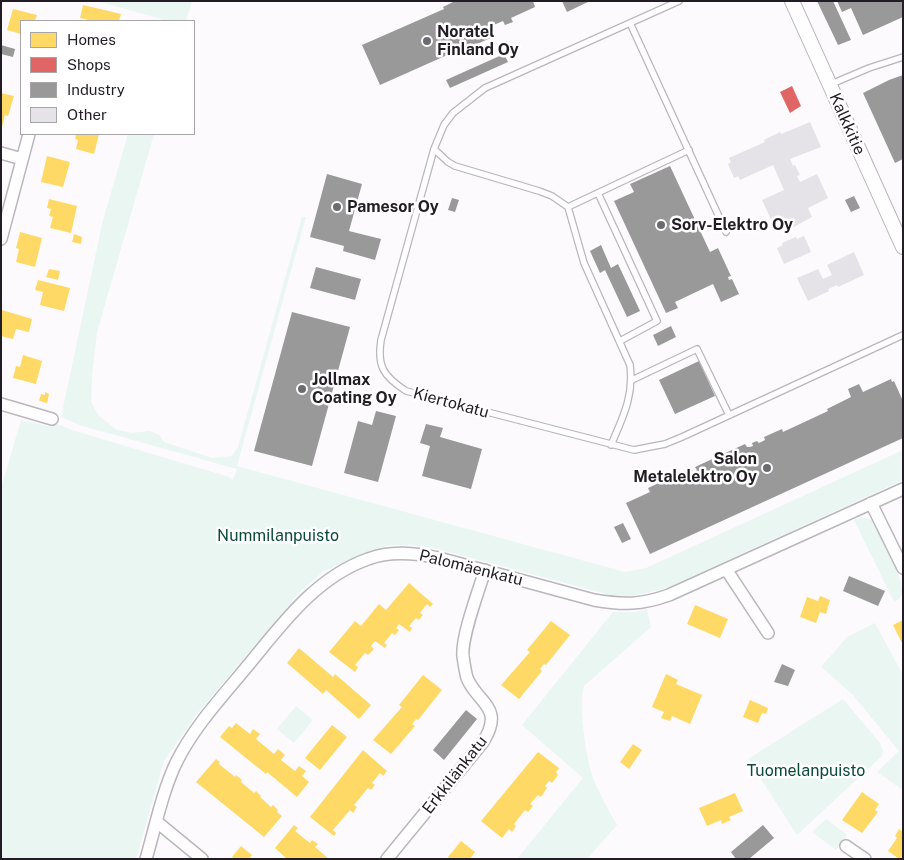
<!DOCTYPE html>
<html>
<head>
<meta charset="utf-8">
<style>
	body { margin:0 }
	#map { position:relative; width:904px; height:860px; overflow:hidden; background:#fcfafd; font-family:"Public Sans",sans-serif }
	canvas { display:block }
	.frame { position:absolute; inset:0; border:2px solid #221d25; pointer-events:none }
	.legend { position:absolute; left:20px; top:20px; width:175px; height:115px; box-sizing:border-box; background:#fff; border:1px solid #a7a5a8; margin:0; padding:6px 9px; list-style:none; font-size:15px; color:#221d25 }
	.legend li { display:flex; align-items:center; gap:10px; height:25px }
	.legend b { width:25px; border:1px solid #a7a5a8 }
</style>
</head>
<body>
<div id="map">
<canvas width="904" height="860"></canvas>
<div class="frame"></div>
<ul class="legend">
<li><b style="height:14px;background:#ffd966"></b>Homes</li>
<li><b style="height:14px;background:#e06666"></b>Shops</li>
<li><b style="height:14px;background:#999"></b>Industry</li>
<li><b style="height:14px;background:#e5e2e8"></b>Other</li>
</ul>
</div>
<script>
const c = document.querySelector('canvas').getContext('2d');
c.lineJoin = 'round';
function paint(path, color) { c.fillStyle = color; c.fill(path, 'evenodd'); }
function strokePath(path, color, width, dash) { c.strokeStyle = color; c.lineWidth = width; c.lineCap = dash ? 'butt' : 'round'; c.setLineDash(dash || []); c.stroke(path); }
function drawText(font, color, halo, rows, align = 'center') {
  c.font = font + ' "Public Sans",sans-serif'; c.lineWidth = 5; c.setLineDash([]); c.textBaseline = 'middle'; c.strokeStyle = halo; c.fillStyle = color; for (const [text, x, y, turn = 0] of rows) {
    c.save(); c.translate(x, y); c.rotate((+turn || 0) * Math.PI / 180); c.textAlign = isNaN(turn) ? turn : align; if (halo) c.strokeText(text, 0, 0); c.fillText(text, 0, 0); c.restore();
  }
}
paint(new Path2D(`
	M97 1H192L186 21H161V19Z
	M128 134H154L97 332 92 377 91 402 99 416 117 430 132 433 149 431 160 435 164 442 212 458 232 456 238 447 302 217H306L237 466 625 572 646 568 903 450V480L671 586C651 593 631 598 610 595L434 548 411 545H391L371 550 324 571 297 595 197 714 164 761 136 859H1V488L21 420 48 426 52 422 72 430 229 477 233 480 237 469 79 425 61 417 103 220Z
	M862 517 872 520 877 526C884 541 904 578 902 594 901 598 897 600 894 602L854 520Z
	M647 609 651 627 584 686C578 705 586 756 592 775 598 792 608 809 617 825L587 859H517L583 778 522 725 613 612H635Z
	M875 623 903 675V790L877 772 899 751 852 694 821 667 847 637Z
	M843 699 880 743 883 751 882 756 797 835 748 759Z
	M296 706 313 720 294 743 277 729Z
	M826 819 847 835 836 850 812 832Z`), '#e9f6f1');
paint(new Path2D(`
	M83 5 121 14 119 21H93L80 18Z
	M13 9 37 15 35 21H21V34L7 30Z
	M1 93 14 96 8 116 5 115 2 127Z
	M76 134H99L94 154 76 149 78 140 75 139Z
	M47 156 70 162 63 187 41 182Z
	M49 199 77 206 71 233 50 228 53 217 49 216 51 209 47 208Z
	M20 232 42 238 35 267 16 262 19 249 16 248Z
	M74 234 82 237 81 244 72 242Z
	M49 269 60 271 58 280 46 277Z
	M38 280 70 288 64 311 40 305 43 292 35 290Z
	M2 310 32 319 29 332 16 329 13 339 1 336Z
	M23 355 42 361 36 384 13 378 16 366 20 367Z
	M45 392 49 394 47 403 39 401 41 394 45 395Z
	M409 583 433 604 430 607 427 604 420 613 423 615 419 620 416 618 409 626 412 628 410 632 399 624 396 628 399 630 395 635 392 633 384 643 387 645 385 648 375 641 371 646 374 649 368 655 365 653 355 665 358 667 355 672 329 652 355 621 361 626 379 604 386 610Z
	M820 596 830 600 826 614 820 612 816 623 800 617 807 597 818 601Z
	M695 605 728 619 720 638 687 624Z
	M903 620V645L893 625Z
	M551 621 570 635 546 665 544 664 540 669 542 671 519 699 501 685 530 652 527 650Z
	M299 648 333 677 335 674 371 705 359 719 326 690 323 694 287 663Z
	M666 674 678 680 676 684 702 695 690 724 672 716 670 721 661 718 664 712 652 707Z
	M423 675 442 690 418 720 416 719 412 724 415 726 391 754 373 740 402 707 399 705Z
	M750 700 768 708 766 714 762 713 758 723 743 717Z
	M236 723 250 734 253 729 260 734 256 739 274 754 278 749 285 755 281 760 295 771 299 766 306 771 302 776 309 782 297 797 267 772 266 774 220 737 229 726 232 728Z
	M332 725 347 737 320 770 305 758Z
	M633 744 642 750 629 769 620 762Z
	M363 750 387 771 383 776 380 773 372 783 375 785 371 790 368 788 354 805 357 807 353 813 350 810 333 830 336 833 334 836 310 817Z
	M538 752 559 768 556 772 558 775 552 783 549 781 545 786 547 788 541 797 538 795 530 804 533 806 528 812 525 810 514 824 516 826 512 832 509 829 502 838 481 821Z
	M216 759 220 762 219 764 235 777 236 775 242 780 241 782 254 793 256 791 261 796 260 797 271 807 273 805 278 810 277 812 282 816 264 837 196 782Z
	M862 792 879 804 875 810 878 812 862 833 842 820Z
	M735 793 743 811 729 817 731 820 722 824 721 820 707 826 699 808Z
	M294 825 298 828 295 831 310 843 312 840 318 844 315 847 329 859H287L275 848Z
	M899 829 903 832V859H899L888 851 897 838 895 836Z
	M461 841 475 852 470 859H450L448 857Z
	M241 846 252 855 249 859H234L232 857Z`), '#ffd966');
paint(new Path2D(`
	M792 86 801 106 790 113 780 92Z`), '#e06666');
paint(new Path2D(`
	M455 1H533L535 7 511 18 513 22 505 25 503 21 489 27 493 37 463 50V48L380 85 362 45 444 9 443 7Z
	M562 1H590L567 12Z
	M817 1H833L851 40 838 45Z
	M837 1H903V17L863 35 851 8 842 12Z
	M1 45 15 49 13 57 1 54Z
	M504 54 508 62 450 88 446 80Z
	M903 75V159L895 163 863 93 889 80Z
	M670 166 710 252 718 248 731 276 728 277 729 280 732 279 739 294 721 302 713 284 675 302 678 308 666 313 614 201 634 192 630 184Z
	M327 174 362 184 349 231 381 239 375 260 343 251 344 246 310 237Z
	M854 196 860 208 851 212 845 200Z
	M452 198 459 200 455 212 448 210Z
	M601 245 611 268 618 264 640 311 627 317 605 270 600 273 590 251Z
	M316 267 361 279 355 300 310 288Z
	M292 312 350 327 312 466 254 451Z
	M671 326 676 337 658 346 653 335Z
	M699 361 715 396 675 414 659 380Z
	M891 379 892 382 894 381 903 401V438L650 554 626 503 650 492 648 488 691 468 693 472 697 470 695 467 745 444 747 447H750L753 446 752 443 757 441 759 443 765 440 764 437 782 429 783 432 828 411 827 409 851 397 848 389 859 384 863 392Z
	M376 411 396 416 378 482 344 473 358 421 372 425Z
	M426 424 443 428 440 437 482 449 471 489 422 476 430 446 420 443Z
	M623 523 631 539 622 543 614 527Z
	M849 576 885 591 878 606 843 591Z
	M782 664 795 670 788 686 774 682Z
	M466 710 477 719 444 760 433 750Z
	M763 825 774 838 749 859H736L731 852Z`), '#999');
paint(new Path2D(`
	M810 122 821 147 790 159 793 166 795 165 800 175 797 176 800 182 817 174 828 198 808 208 812 217 790 229 785 218 773 224 762 200 784 190 773 165 740 180 738 176 734 178 728 164 731 162 729 158 765 142 764 140 780 132 781 134Z
	M804 236 811 252 784 264 777 248 783 245 782 243 796 237 797 239Z
	M854 252 864 275 838 287 837 285 828 289 829 291 808 301 797 278 818 269 823 279 832 275 827 265Z`), '#e5e2e8');
const service = new Path2D(`
	M679 1 485 88 453 113 444 125 434 149 381 340C377 366 383 376 406 391L634 450 665 444 682 437 903 335
	M630 23 726 232
	M829 85 869 68 903 57
	M434 149 448 162 455 166 539 191 552 196 568 207 584 263 630 365C634 396 623 417 611 445
	M598 193 657 321 620 341
	M568 207 689 150
	M632 380 697 349 729 415`);
const minor = new Path2D(`
	M1 153 22 159
	M1 239 29 134
	M1 404 52 419
	M871 503 903 568
	M726 569 768 633
	M157 822 202 859
	M846 846 865 859
	M146 859C155 828 163 789 177 761 194 727 221 698 245 669 280 627 314 578 368 559 391 550 416 553 439 558L594 600C623 605 641 605 669 595L903 489
	M387 859 483 742C505 707 478 704 467 678 465 671 464 663 463 656 461 637 479 590 485 570`);
const tertiary = new Path2D(`
	M792 1 903 247`);
strokePath(service, '#b9b6bc', 8);
strokePath(minor, '#b9b6bc', 14);
strokePath(tertiary, '#b9b6bc', 16);
strokePath(service, '#fffeff', 5.5);
strokePath(minor, '#fffeff', 11);
strokePath(tertiary, '#fffeff', 14);
for (const [x, y, r, color] of [
	[427,41,5,"#6e6a71"],
	[337,207,5,"#6e6a71"],
	[661,225,5,"#6e6a71"],
	[302,389,5,"#6e6a71"],
	[767,468,5,"#6e6a71"]
]) { const dot = new Path2D(); dot.arc(x, y, r, 0, 2 * Math.PI); c.fillStyle = color; c.fill(dot); strokePath(dot, '#fff', 2); }
drawText('bold 16px', '#221d25', '#fff', [
	["Noratel",437,32],
	["Finland Oy",437,50],
	["Pamesor Oy",347,207],
	["Sorv-Elektro Oy",671,225],
	["Jollmax",312,380],
	["Coating Oy",312,398],
	["Salon",757,459,"right"],
	["Metalelektro Oy",757,477,"right"]
], 'left');
drawText('16px', '#221d25', '#fff', [
	["Kalkkitie",847,124,66],
	["Kiertokatu",451,403,15],
	["Palomäenkatu",471,568,14],
	["Erkkilänkatu",455,775,-52]
]);
drawText('16px', '#0a4b35', '#fff', [
	["Nummilanpuisto",278,536],
	["Tuomelanpuisto",806,771]
]);
</script>
</body>
</html>
